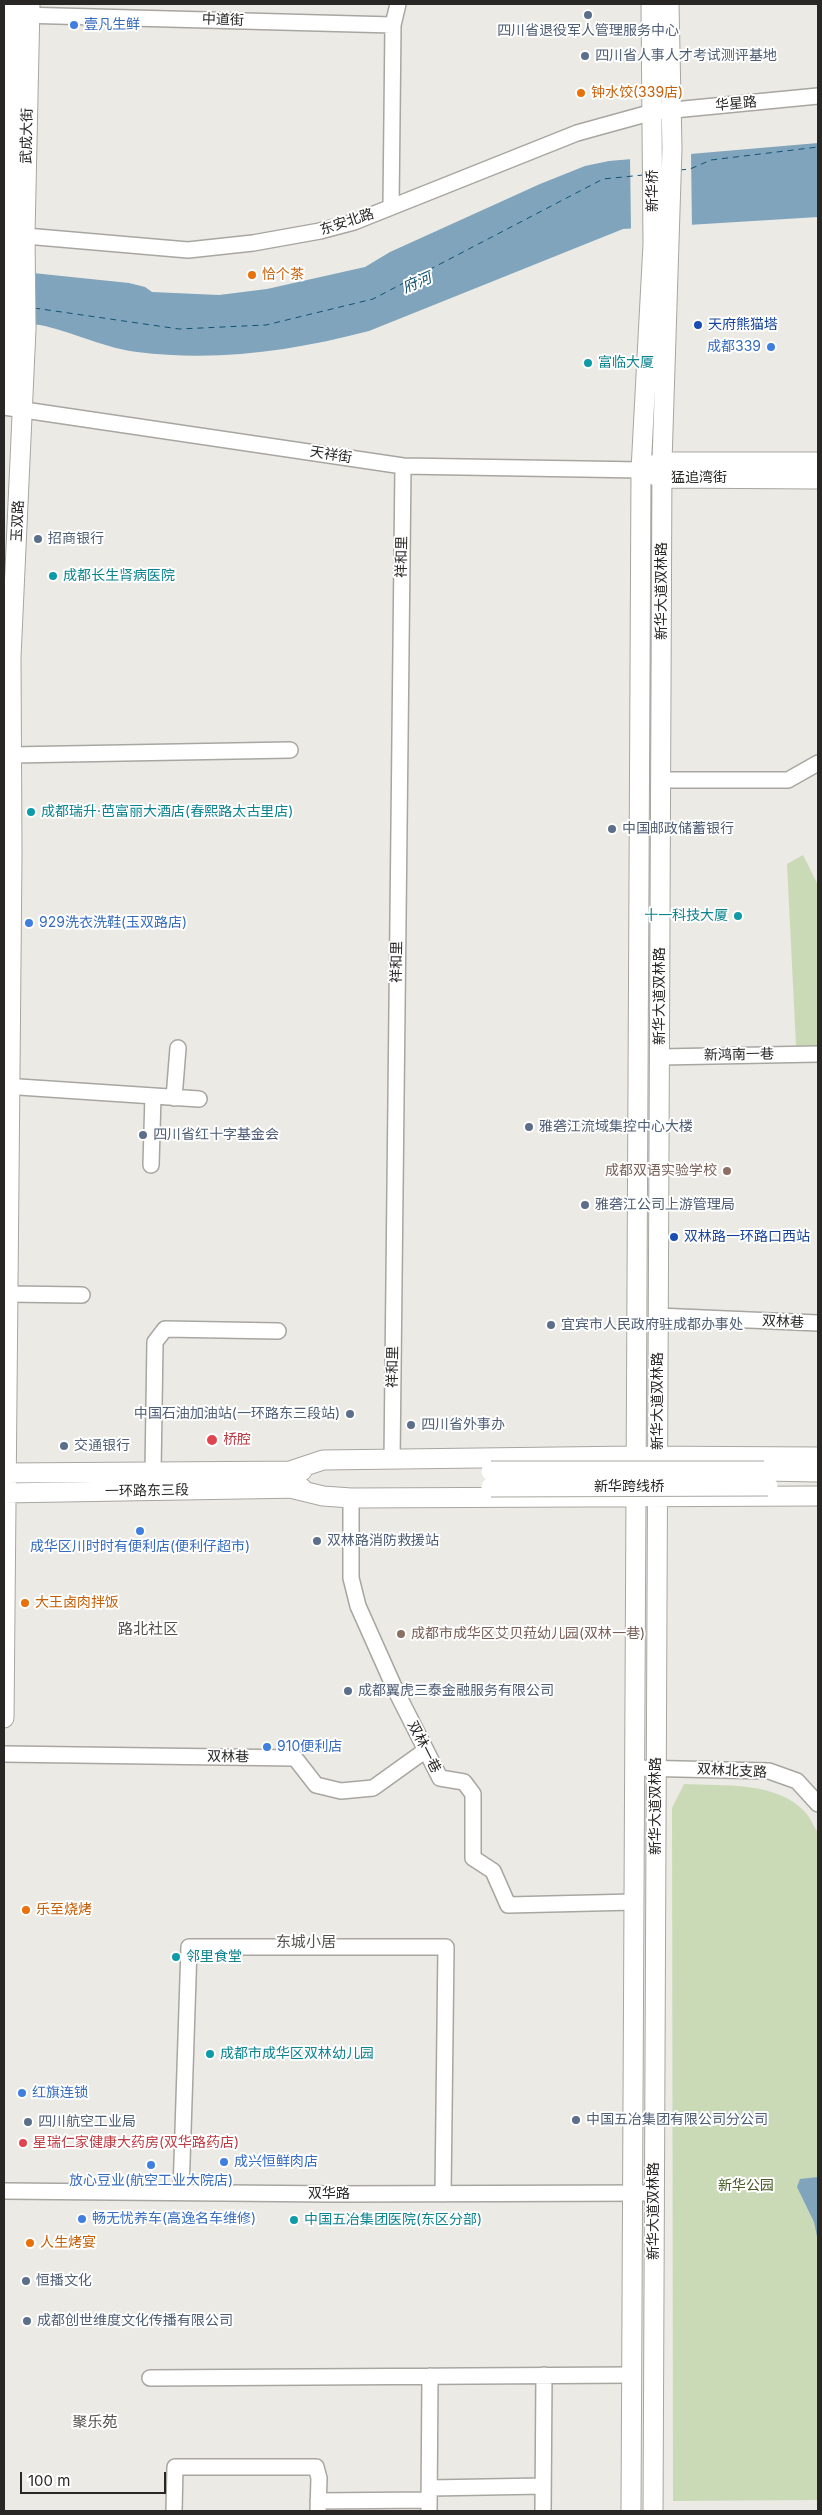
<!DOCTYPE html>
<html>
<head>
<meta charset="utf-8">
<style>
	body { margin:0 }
	#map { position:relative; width:822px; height:2515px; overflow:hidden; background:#eceae5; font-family:Inter,sans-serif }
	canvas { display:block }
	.frame { position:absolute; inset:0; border:5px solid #282726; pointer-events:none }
	.scale { position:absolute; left:20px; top:2472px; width:146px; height:22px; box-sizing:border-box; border:2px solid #282726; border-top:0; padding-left:6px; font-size:15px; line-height:18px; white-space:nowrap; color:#282726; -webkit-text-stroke:4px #fff; paint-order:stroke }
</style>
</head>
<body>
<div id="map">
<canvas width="822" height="2515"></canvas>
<div class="frame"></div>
<div class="scale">100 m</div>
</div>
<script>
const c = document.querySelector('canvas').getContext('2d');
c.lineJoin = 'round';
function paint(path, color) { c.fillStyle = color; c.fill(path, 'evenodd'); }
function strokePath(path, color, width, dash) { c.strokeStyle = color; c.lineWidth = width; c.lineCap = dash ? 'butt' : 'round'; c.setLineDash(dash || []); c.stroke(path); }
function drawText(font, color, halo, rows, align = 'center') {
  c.font = font + ' Inter,"Noto Sans SC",sans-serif'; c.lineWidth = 4; c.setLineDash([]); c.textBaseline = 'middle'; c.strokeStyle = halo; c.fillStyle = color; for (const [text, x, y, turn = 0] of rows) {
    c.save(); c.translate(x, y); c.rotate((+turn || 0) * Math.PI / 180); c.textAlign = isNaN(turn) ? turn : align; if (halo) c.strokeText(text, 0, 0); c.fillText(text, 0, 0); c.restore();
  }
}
paint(new Path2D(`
	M803 855 818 885V1045L796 1046 787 864Z
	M684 1784C723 1786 778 1781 806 1813 811 1819 814 1827 818 1833V2500L673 2501 672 1808Z`), '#cadab7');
paint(new Path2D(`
	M818 143V217L623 229 369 331C292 351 217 362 137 352 109 349 74 333 45 326 32 323 17 325 4 324V270L129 283 145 287 152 292 219 295 267 289 365 267 390 252 540 184 585 166 609 161Z
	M818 2177V2241L814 2222 797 2187 800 2179Z`), '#7fa4bc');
paint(new Path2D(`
	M691 151 692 229 631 231 630 156Z`), '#eceae5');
strokePath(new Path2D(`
	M680 170 690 169 711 160 818 147
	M34 308 179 329 266 325 373 299 603 179 643 175`), '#125374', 1, [6, 5]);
const minor = new Path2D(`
	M20 15 393 25
	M391 207 393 25 398 4
	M14 235 188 250 253 243 320 231 354 222 577 133 653 112 818 96
	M4 407 403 466 641 470
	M11 755 290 750
	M661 780H788L818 763
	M660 1057 818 1054
	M4 1086 199 1099
	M174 1098 178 1048
	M151 1165 153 1096
	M8 1294 82 1295
	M658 1316 818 1323
	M392 1459 403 466
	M153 1472 155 1342 165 1329 278 1331
	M351 1498V1578L358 1606 395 1689 440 1778 464 1782 473 1794V1858L493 1871 508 1905 634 1902
	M4 1754 295 1758 316 1785 341 1791 373 1788 426 1750
	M635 1768 769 1771 797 1781 818 1804
	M4 2191 334 2194 654 2193
	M181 2192 189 1947H446L443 2194
	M150 2378 632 2375
	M430 2488 543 2486
	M318 2501 429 2500
	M174 2511 175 2467H316L319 2478 318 2511
	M429 2511 430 2376
	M543 2511 544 2375`);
const major = new Path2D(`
	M12 395 14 269 12 235 13 4
	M651 466 662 462H818
	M651 474 662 478 818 479
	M290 1471 323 1460 636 1456 818 1457
	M764 1471 818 1472
	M4 1473 302 1471
	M290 1488 323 1496 351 1498 818 1496
	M4 1493 302 1488
	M4 1718 12 854 11 657 26 329 25 235 30 4
	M631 2511 641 470 653 244 651 4
	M653 2511 662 462 672 148 669 4`);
strokePath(minor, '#a8a6a1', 18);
strokePath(major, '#a8a6a1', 21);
strokePath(minor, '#fff', 15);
strokePath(major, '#fff', 19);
const majorBridge = new Path2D(`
	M491 1471H764
	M491 1487 768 1486`);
strokePath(majorBridge, '#a8a6a1', 21, []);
strokePath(majorBridge, '#fff', 19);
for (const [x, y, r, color] of [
	[588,15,5,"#5c6f8a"],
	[74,25,5,"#3f7fe0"],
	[585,56,5,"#5c6f8a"],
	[581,93,5,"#e8710a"],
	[252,275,5,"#e8710a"],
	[698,325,5,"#1a4fb4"],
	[771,347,5,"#3f7fe0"],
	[588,363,5,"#0f9aa8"],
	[38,539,5,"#5c6f8a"],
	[53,576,5,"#0f9aa8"],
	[31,812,5,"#0f9aa8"],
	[612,829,5,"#5c6f8a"],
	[738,916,5,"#0f9aa8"],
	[29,923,5,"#3f7fe0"],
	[529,1127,5,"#5c6f8a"],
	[143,1135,5,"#5c6f8a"],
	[727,1171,5,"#8d6e63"],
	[585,1205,5,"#5c6f8a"],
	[674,1237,5,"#1a4fb4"],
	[551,1325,5,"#5c6f8a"],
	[350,1414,5,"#5c6f8a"],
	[411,1425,5,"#5c6f8a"],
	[212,1440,6,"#e0444e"],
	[64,1446,5,"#5c6f8a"],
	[140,1531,5,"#3f7fe0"],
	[317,1541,5,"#5c6f8a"],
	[25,1603,5,"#e8710a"],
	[401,1634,5,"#8d6e63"],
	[348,1691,5,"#5c6f8a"],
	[267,1747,5,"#3f7fe0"],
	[26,1910,5,"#e8710a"],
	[176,1957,5,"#0f9aa8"],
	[210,2054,5,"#0f9aa8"],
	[22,2093,5,"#3f7fe0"],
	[576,2120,5,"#5c6f8a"],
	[28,2122,5,"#5c6f8a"],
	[23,2143,5,"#e0444e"],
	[224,2162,5,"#3f7fe0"],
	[151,2165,5,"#3f7fe0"],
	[82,2219,5,"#3f7fe0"],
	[294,2220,5,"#0f9aa8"],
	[30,2243,5,"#e8710a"],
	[26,2281,5,"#5c6f8a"],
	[27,2321,5,"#5c6f8a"]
]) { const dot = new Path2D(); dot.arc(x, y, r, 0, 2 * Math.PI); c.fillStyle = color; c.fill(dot); strokePath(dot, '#fff', 2); }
drawText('14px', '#282726', '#fff', [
	["中道街",223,20,2],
	["华星路",736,104,-5],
	["武成大街",27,136,-89],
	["新华桥",653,191,-90],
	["东安北路",347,222,-18],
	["天祥街",331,455,9],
	["猛追湾街",699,478],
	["玉双路",18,521,-87],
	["祥和里",402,557,-89],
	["新华大道双林路",662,591,-90],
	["祥和里",397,962,-89],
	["新华大道双林路",660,996,-90],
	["新鸿南一巷",739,1055,-1],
	["双林巷",783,1322,3],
	["祥和里",393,1367,-89],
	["新华大道双林路",658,1401,-90],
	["新华跨线桥",629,1487],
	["一环路东三段",147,1491,-1],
	["双林一巷",424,1747,63],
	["双林巷",228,1757,1],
	["双林北支路",732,1771,3],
	["新华大道双林路",656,1806,-90],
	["双华路",329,2194],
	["新华大道双林路",654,2211,-90]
]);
drawText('14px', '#366cbe', '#fff', [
	["壹凡生鲜",84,25],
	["成都339",761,347,"right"],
	["929洗衣洗鞋(玉双路店)",39,923],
	["成华区川时时有便利店(便利仔超市)",140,1547,"center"],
	["910便利店",277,1747],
	["红旗连锁",32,2093],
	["成兴恒鲜肉店",234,2162],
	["放心豆业(航空工业大院店)",151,2181,"center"],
	["畅无忧养车(高逸名车维修)",92,2219]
], 'left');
drawText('14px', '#4e5e75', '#fff', [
	["四川省退役军人管理服务中心",588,31,"center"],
	["四川省人事人才考试测评基地",595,56],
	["招商银行",48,539],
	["中国邮政储蓄银行",622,829],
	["雅砻江流域集控中心大楼",539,1127],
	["四川省红十字基金会",153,1135],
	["雅砻江公司上游管理局",595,1205],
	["宜宾市人民政府驻成都办事处",561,1325],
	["中国石油加油站(一环路东三段站)",340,1414,"right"],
	["四川省外事办",421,1425],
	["交通银行",74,1446],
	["双林路消防救援站",327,1541],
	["成都翼虎三泰金融服务有限公司",358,1691],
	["中国五冶集团有限公司分公司",586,2120],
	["四川航空工业局",38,2122],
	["恒播文化",36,2281],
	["成都创世维度文化传播有限公司",37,2321]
], 'left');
drawText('14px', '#c56008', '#fff', [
	["钟水饺(339店)",591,93],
	["恰个茶",262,275],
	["大王卤肉拌饭",35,1603],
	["乐至烧烤",36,1910],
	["人生烤宴",40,2243]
], 'left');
drawText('14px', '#164399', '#fff', [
	["天府熊猫塔",708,325],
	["双林路一环路口西站",684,1237]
], 'left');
drawText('14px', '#0d838f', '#fff', [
	["富临大厦",598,363],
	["成都长生肾病医院",63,576],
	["成都瑞升·芭富丽大酒店(春熙路太古里店)",41,812],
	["十一科技大厦",728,916,"right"],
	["邻里食堂",186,1957],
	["成都市成华区双林幼儿园",220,2054],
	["中国五冶集团医院(东区分部)",304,2220]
], 'left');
drawText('14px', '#785e54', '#fff', [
	["成都双语实验学校",717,1171],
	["成都市成华区艾贝菈幼儿园(双林一巷)",411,1634,"left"]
], 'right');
drawText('14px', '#be3a42', '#fff', [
	["桥腔",223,1440],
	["星瑞仁家健康大药房(双华路药店)",33,2143]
], 'left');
drawText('14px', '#455a24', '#fff', [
	["新华公园",746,2186]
]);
drawText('italic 15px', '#125374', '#fff', [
	["府河",417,283,-23]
]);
drawText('15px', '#54524e', '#fff', [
	["路北社区",148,1629],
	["东城小居",306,1942],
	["聚乐苑",95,2422]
]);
</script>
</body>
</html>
